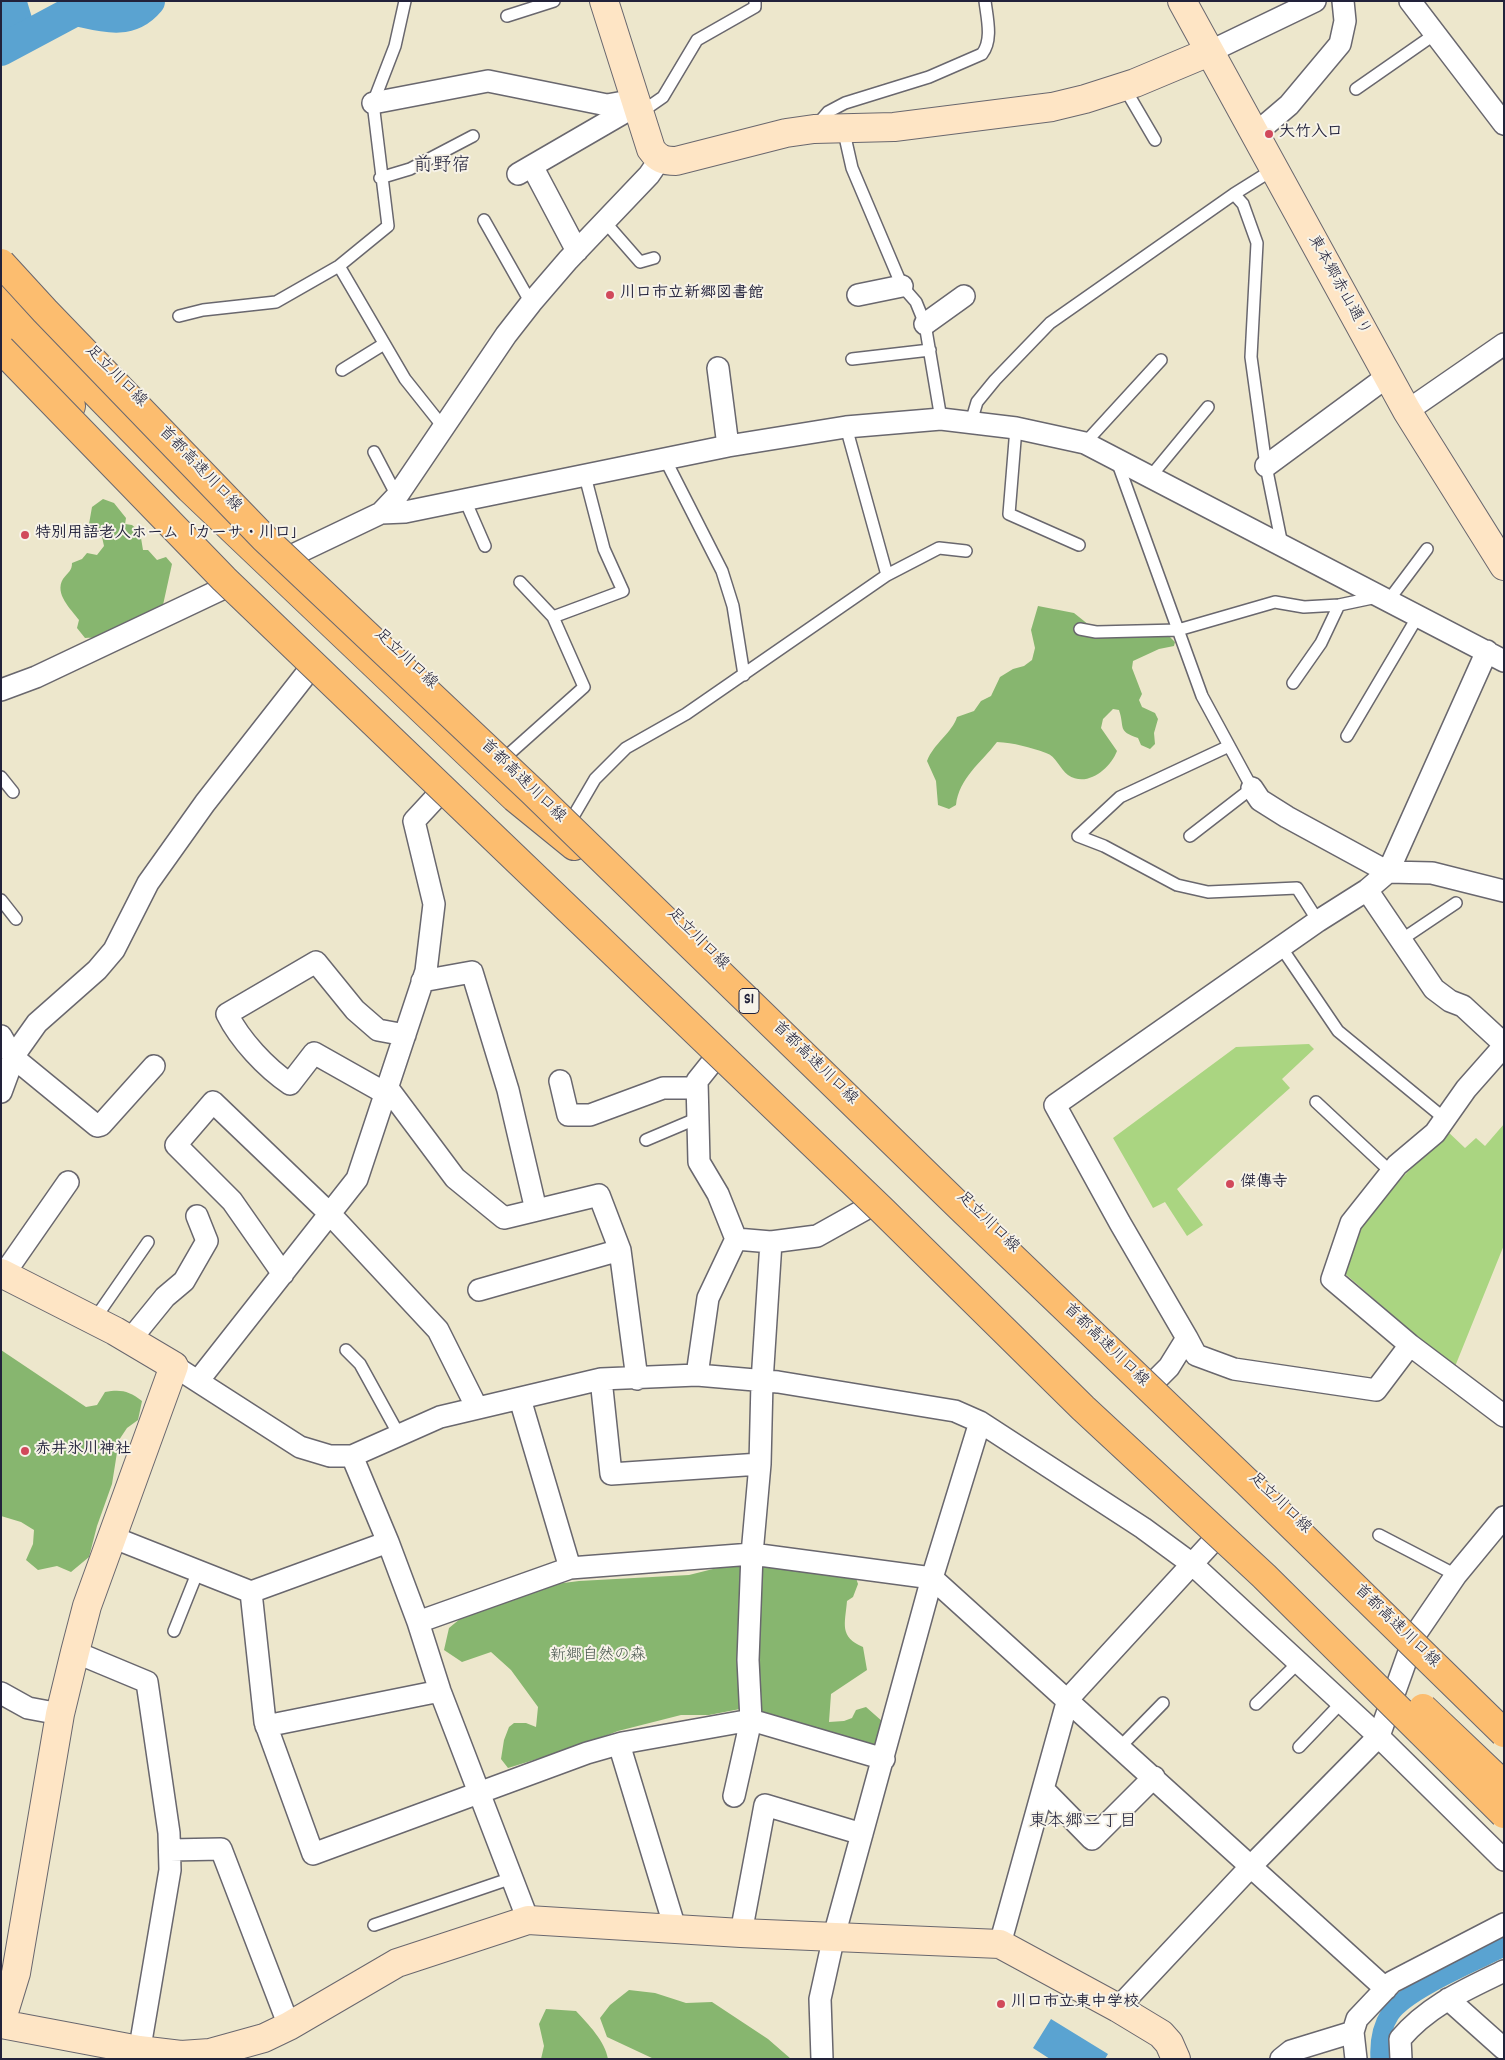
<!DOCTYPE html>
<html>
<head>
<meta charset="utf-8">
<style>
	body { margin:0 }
	#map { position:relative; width:1505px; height:2060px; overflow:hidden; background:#ede7cc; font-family:Dekko,sans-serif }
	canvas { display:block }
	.frame { position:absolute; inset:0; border:2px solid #22223b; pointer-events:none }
</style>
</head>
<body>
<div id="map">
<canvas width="1505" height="2060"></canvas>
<div class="frame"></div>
</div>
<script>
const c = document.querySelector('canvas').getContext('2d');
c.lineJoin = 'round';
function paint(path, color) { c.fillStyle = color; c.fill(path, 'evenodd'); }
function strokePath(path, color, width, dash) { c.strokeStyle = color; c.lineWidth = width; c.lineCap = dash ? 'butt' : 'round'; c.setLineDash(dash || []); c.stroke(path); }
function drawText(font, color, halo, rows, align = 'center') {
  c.font = font + ' Dekko,"Klee One",sans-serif'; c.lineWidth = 4; c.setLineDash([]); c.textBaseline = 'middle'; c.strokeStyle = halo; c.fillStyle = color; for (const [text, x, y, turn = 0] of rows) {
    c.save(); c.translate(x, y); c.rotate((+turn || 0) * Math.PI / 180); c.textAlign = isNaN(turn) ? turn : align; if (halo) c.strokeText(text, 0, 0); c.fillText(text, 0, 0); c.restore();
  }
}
paint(new Path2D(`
	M1309 1044 1314 1049 1282 1079 1290 1088 1177 1189 1203 1225 1187 1236 1165 1202 1153 1208 1113 1138 1236 1047Z
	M1504 1124V1245L1454 1369 1342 1271 1359 1222 1431 1148 1445 1129 1465 1148 1476 1138 1485 1146Z`), '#aad581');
paint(new Path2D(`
	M103 499 114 503 126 518 125 524 132 525 140 532 143 550H148L157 560 166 557 172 564 163 605C145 613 132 631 113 637 105 639 94 637 85 638L77 628 79 620C71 609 54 594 63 579 68 572 72 571 72 563L82 559 87 553 97 555 104 546 102 537 91 533 89 524 92 507Z
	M1038 606 1074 613 1104 637H1170L1175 642 1174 646 1159 649 1133 661 1132 668 1142 694 1139 700 1142 707 1155 713 1158 719 1154 733 1155 744 1150 749 1141 745 1138 738C1117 731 1125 728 1119 710L1113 709 1103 719 1101 728 1117 751C1110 769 1087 788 1068 775 1060 769 1056 756 1046 753 1030 747 1014 743 997 742 981 763 959 778 956 805L949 809 938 805 936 781 927 761C934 743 952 733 957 717L974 711 981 701 991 696 1000 677 1013 669 1024 666 1032 660 1035 648 1031 630Z
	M1 1350 86 1407 97 1405 105 1392C121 1389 129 1391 142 1401L138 1420 127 1428 119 1440 112 1484 97 1526 89 1557 71 1572 57 1566 38 1570 26 1560 33 1544 34 1530 21 1522 1 1516Z
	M774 1565 855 1575 858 1584 853 1597 847 1601C845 1624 839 1637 863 1647L867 1670 831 1694 829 1722 844 1721 852 1718 856 1710 866 1707 883 1722 876 1749 740 1709 709 1715H681L618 1731 579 1746 508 1768 501 1759 504 1740 509 1727 514 1723H526L536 1727 538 1707 511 1670 491 1652 462 1662 444 1650 449 1628 478 1604 533 1587 579 1581 689 1575 725 1566Z
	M629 1990 655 1993 686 2003 712 2002 768 2039 791 2059H654L607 2037 600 2018 610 2005Z
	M546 2009 576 2011C588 2024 605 2041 608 2059H541L544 2046 539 2024Z`), '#87b66f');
paint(new Path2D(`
	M1 1H27L33 21 1 38Z
	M1051 2019 1108 2054 1105 2059H1050L1033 2048Z`), '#5aa3d1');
strokePath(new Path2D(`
	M1380 2059C1379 2043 1381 2028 1390 2014 1406 1990 1476 1961 1504 1947`), '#5aa3d1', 19);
strokePath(new Path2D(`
	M1 50 76 10C103 16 129 25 149 1`), '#5aa3d1', 32);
const lane = new Path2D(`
	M507 16 554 1
	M1124 87 1155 140
	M1356 89 1435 34
	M640 113 663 97 697 40 755 7V1
	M816 126 828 112 845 103 929 77 982 54C993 40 987 18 985 1
	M843 128 852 168 902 286 916 302 925 324 941 419
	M380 178 410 169 473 136
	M1234 194 1243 204 1257 243 1251 357 1266 466 1282 545
	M484 220 531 303
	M605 222 640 262 654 258
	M339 266 405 379 444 428
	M179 316 203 310 276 302 339 266 388 226 373 103 395 46 405 1
	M852 359 930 350
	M342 370 384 344
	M971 422 977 402 995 380 1050 323 1234 194 1274 169
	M846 427 887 575
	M1016 428 1009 514 1079 545
	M1085 443 1161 360
	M374 452 397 496
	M665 459 722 571 733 606 744 675
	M1117 461 1202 696 1252 788 1190 836
	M1151 476 1208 407
	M465 500 485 546
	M520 582 553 617
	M1388 601 1427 549
	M1080 629 1096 632 1178 630 1275 602 1304 607 1339 605 1377 597
	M1293 683 1321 643 1339 605
	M1347 736 1418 616
	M1227 747 1120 797 1078 836 1104 846 1177 885 1208 892 1297 888 1318 921
	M509 754 584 687 553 617 623 591 604 549 585 476
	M1 777 13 792
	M574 815 595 779 626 748 686 714 887 575 939 548 966 551
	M1 900 16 919
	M1401 940 1456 903
	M1281 947 1338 1031 1445 1119
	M1316 1102 1391 1172
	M646 1140 698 1118
	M94 1320 148 1242
	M346 1350 360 1364 398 1433
	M1379 1535 1456 1575
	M174 1631 198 1571
	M1256 1704 1299 1662
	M1121 1746 1163 1703
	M1299 1747 1342 1702
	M374 1925 512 1878`);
const street = new Path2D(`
	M1410 1 1504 124
	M1209 52 1315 1
	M373 103 488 81 607 105 635 100
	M1255 134 1289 105 1340 44 1345 21 1343 1
	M532 166 577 251
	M518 174 637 105
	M858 295 902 286
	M925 324 964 296
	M718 368 728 446
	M1407 411 1504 344
	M1266 466 1388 376
	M381 513 405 512 728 446 846 427 941 419 1016 428 1085 443 1504 661
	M293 555 381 513 397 496 506 335 531 303 568 260 649 175 660 159
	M1 690 36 677 224 588
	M1252 788 1260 800 1287 817 1388 872 1432 873 1504 891
	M1367 890 1434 989 1450 1001 1463 1006 1504 1044
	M422 981 472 972 508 1090 536 1210
	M1 1036 9 1050 15 1054
	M1504 1046 1466 1089 1435 1133 1397 1165 1351 1223 1332 1279 1410 1345 1504 1416
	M14 1058 97 1126 101 1125 154 1066
	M560 1081 568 1115H590L663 1088H697
	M387 1087 455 1178 504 1218 599 1195 620 1250 637 1379
	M1 1092 15 1054 37 1023 97 970 114 950 148 883 205 803 310 669
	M385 1093 314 1053 290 1084C266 1068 240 1040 227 1014L316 962 355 1010 378 1030 405 1035
	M736 1239 771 1242 817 1236 869 1207
	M4 1274 68 1182
	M283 1274 232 1201 176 1145 213 1102 330 1214 438 1330 477 1408
	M479 1290 620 1250
	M1187 1338 1120 1223 1055 1105 1318 921 1367 890 1388 872 1487 651
	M130 1340 165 1297 184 1281 207 1241 197 1216
	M174 1366 300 1447 330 1456H352L440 1417 601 1379 697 1375 778 1382 955 1411 980 1422 1143 1528 1192 1564 1375 1733 1504 1860
	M697 1375 708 1298 736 1239 718 1194 699 1162 697 1081 713 1061
	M601 1379 611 1474 760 1464
	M198 1381 357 1179 426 971 434 904 414 821 439 794
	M1153 1383 1169 1367 1187 1338 1196 1355 1234 1369 1376 1390 1410 1345
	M520 1399 570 1568
	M352 1456 388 1542 418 1622 440 1691 528 1920
	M112 1537 251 1592 388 1542
	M251 1592 265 1722 313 1854 587 1753 622 1743 751 1720 884 1759
	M418 1622 570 1568 752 1554 932 1578 1386 1989
	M75 1652 147 1682 169 1833 170 1870 138 2059
	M1 1693 28 1708 60 1714
	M266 1726 440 1691
	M619 1744 675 1928
	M1043 1789 1092 1839 1154 1777
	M734 1796 751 1720 748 1660 752 1554 760 1464 762 1382 771 1242
	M170 1850 221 1849 289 2026
	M741 1933 765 1805 862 1834
	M1000 1944 1068 1699 1215 1539
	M1448 1999 1504 2049
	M1118 2008 1255 1862 1379 1736 1415 1635 1456 1575 1504 1517
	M822 2059 820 1999 834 1936 932 1578 980 1422
	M1281 2059 1291 2051 1353 2032
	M1356 2059 1353 2032 1357 2019 1392 1982 1504 1924
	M1401 2059 1400 2039C1429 2005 1465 1990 1504 1971`);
const secondary = new Path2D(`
	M604 1 651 149C658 159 664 161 676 161L786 133 814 129 894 127 1052 107 1085 99 1135 83 1209 52
	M1182 1 1407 411 1504 566
	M1 1273 115 1331 174 1366 87 1606 75 1652 60 1714 16 1973 1 2022
	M1 2024 139 2050 181 2055 210 2053 264 2038 289 2026 397 1963 528 1920 741 1933 1000 1944 1118 2008 1161 2034 1169 2043 1176 2059`);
const highway = new Path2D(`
	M1 291 37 333 190 489 515 798 574 846
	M1 323 71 406`);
strokePath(lane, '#69676e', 14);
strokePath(street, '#69676e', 24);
strokePath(secondary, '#69676e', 30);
strokePath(highway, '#69676e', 30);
strokePath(lane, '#fff', 11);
strokePath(street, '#fff', 21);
strokePath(secondary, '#fee5c5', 28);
strokePath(highway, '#fcbd6f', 28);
const highwayBridge = new Path2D(`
	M1 263 45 311 264 538 532 791 962 1209 1248 1483 1504 1733
	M1 349 224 579 882 1210 1083 1408 1264 1576 1504 1814
	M1423 1708 1504 1785`);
strokePath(highwayBridge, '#69676e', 30, []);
strokePath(highwayBridge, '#fcbd6f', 28);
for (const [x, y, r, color] of [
	[1269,134,5,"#d1495b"],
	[610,295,5,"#d1495b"],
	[25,535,5,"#d1495b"],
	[1230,1184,5,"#d1495b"],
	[25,1451,5,"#d1495b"],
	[1001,2004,5,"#d1495b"]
]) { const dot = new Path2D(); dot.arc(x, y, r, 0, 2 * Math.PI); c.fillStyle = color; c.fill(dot); strokePath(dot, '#f7f3e8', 2); }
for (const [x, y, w] of [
	[749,1001,20]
]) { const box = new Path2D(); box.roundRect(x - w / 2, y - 12.5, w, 25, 4); c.fillStyle = '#f7f3e8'; c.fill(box); strokePath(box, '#22223b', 1); }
drawText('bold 15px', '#22223b', null, [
	["S1",749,1001]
]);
drawText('bold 16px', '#22223b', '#f7f3e8', [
	["大竹入口",1279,134],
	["川口市立新郷図書館",620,295],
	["特別用語老人ホーム「カーサ・川口」",35,535],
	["傑傳寺",1240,1184],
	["赤井氷川神社",35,1451],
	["川口市立東中学校",1011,2004]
], 'left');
drawText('16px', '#22223b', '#f7f3e8', [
	["東本郷赤山通り",1338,286,61],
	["足立川口線",115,377,45],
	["首都高速川口線",199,470,46],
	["足立川口線",405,660,43],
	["首都高速川口線",522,782,44],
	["足立川口線",697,940,45],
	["首都高速川口線",814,1064,44],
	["足立川口線",987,1223,44],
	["首都高速川口線",1105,1346,44],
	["足立川口線",1279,1504,44],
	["首都高速川口線",1396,1627,44]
]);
drawText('16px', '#4b5850', '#f7f3e8', [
	["新郷自然の森",598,1657]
]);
drawText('18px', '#22223b', '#f7f3e8', [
	["東本郷二丁目",1083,1824]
]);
drawText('19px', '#22223b', '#f7f3e8', [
	["前野宿",442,167]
]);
</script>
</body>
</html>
